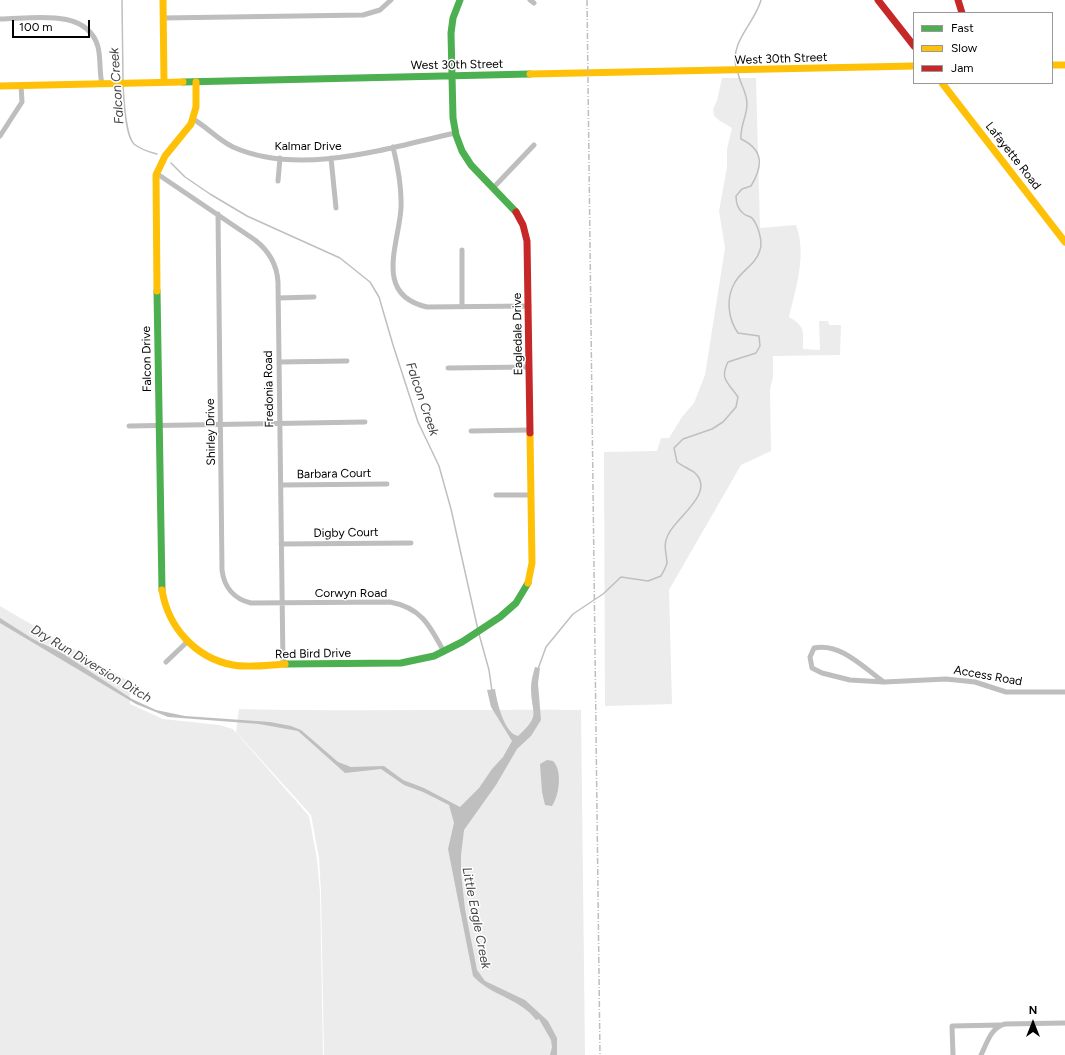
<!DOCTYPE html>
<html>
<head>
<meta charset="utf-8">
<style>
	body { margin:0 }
	#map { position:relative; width:1065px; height:1055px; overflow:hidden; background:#fff; font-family:Figtree,sans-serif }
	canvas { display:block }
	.legend { position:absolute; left:913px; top:12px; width:140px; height:72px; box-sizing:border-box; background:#fff; border:1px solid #999; margin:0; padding:5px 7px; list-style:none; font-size:12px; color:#000 }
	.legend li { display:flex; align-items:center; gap:8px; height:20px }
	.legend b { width:20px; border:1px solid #999 }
	.north { position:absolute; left:1013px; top:1003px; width:40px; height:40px; -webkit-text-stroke:3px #fff; paint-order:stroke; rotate:0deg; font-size:11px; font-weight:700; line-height:16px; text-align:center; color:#000 }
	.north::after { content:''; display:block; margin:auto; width:14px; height:18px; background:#000; clip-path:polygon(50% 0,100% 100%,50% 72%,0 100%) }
	.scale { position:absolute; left:12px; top:20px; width:78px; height:18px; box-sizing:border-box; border:2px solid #000; border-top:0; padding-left:5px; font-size:12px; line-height:14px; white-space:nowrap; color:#000; -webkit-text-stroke:3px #fff; paint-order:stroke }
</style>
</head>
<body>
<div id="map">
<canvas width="1065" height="1055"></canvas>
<ul class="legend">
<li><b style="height:5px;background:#4caf50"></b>Fast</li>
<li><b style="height:5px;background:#ffc107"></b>Slow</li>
<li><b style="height:5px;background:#c62828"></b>Jam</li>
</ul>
<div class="north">N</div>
<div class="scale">100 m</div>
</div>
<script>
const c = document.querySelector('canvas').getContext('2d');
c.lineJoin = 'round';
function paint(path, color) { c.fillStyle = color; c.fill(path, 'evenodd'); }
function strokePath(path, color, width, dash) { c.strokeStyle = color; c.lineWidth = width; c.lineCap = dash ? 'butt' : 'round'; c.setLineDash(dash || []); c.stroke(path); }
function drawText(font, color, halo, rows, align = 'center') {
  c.font = font + ' Figtree,sans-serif'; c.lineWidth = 3; c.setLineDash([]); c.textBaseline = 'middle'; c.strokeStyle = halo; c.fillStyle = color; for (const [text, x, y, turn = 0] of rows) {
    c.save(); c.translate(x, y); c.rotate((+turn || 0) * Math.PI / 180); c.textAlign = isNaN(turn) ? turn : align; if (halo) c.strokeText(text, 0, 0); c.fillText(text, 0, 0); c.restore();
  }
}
paint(new Path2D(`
	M722 78H756L760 228 796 225C807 254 796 288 789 317 806 327 803 331 803 349L820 350 819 321H828L829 325H841L840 355 773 356V377L770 389 771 451 741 465 669 590 672 704 605 706 604 452 657 451 661 438H669L682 417 694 403 705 375 725 248 719 211 727 167V149L732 128 720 121 714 116 713 109 717 101Z
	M0 606 130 682V704L163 719 219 725 233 729 309 816 317 859 320 892 323 1055H0Z
	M239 709C353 712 467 709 581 710L585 1055H324L321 892 319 858 311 815 236 732Z`), '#ececec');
paint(new Path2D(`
	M0 618 33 639 62 653 132 699 156 710 185 716 270 722 291 726 301 730 338 762 351 767 384 766 403 780 424 788 460 807 479 788 492 769 503 757 512 741 491 707 487 690 495 689C497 702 504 733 518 736 542 714 531 715 531 688 531 681 533 674 535 667L540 668 538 683 541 720 531 736 517 749 496 785 464 830 461 855V873L465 909 477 970 485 981 525 1000 548 1021 557 1038V1055H550L552 1047 551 1040 539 1019 536 1020C520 998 491 996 473 976L448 849 454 823 449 805 423 792 404 785 381 769 345 773 298 731 259 724 168 717 136 704 0 623Z
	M547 760 553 761C563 771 559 796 552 806L545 805 542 792 540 764Z`), '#bfbfbf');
strokePath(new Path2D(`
	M122 0 123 80
	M736 67C730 41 755 23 761 0
	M123 86C124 99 125 135 134 144 140 149 149 152 157 154
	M171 163 185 177 210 194 247 216 340 258 370 282 379 297 393 345 418 422 439 466 451 509 478 630
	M479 634 489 670 492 691
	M538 669 546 647 573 614 603 594 621 577 648 581 661 576C663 572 667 566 667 562 666 552 663 544 668 535 675 518 716 493 695 473 690 469 682 466 677 462L674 448 683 439 712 429 723 422 736 407 738 397C729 383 719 380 728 362L756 353 760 346 759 336 738 333C728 319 726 299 734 284 740 271 756 265 760 250 763 241 758 225 752 218 750 216 746 216 744 214 738 210 736 202 736 196L742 189 751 186C763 166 764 150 741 139 740 126 747 116 747 104 747 92 740 84 738 73`), '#bfbfbf', 1.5);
strokePath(new Path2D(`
	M530 0 534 3
	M163 18 363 15 380 10 391 0
	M0 19C31 19 87 7 98 47 101 59 99 71 102 84
	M193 119C207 127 217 139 233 147 300 177 388 148 455 133
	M0 136 22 102 21 85
	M393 147C398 167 402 187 401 208 399 244 373 295 427 307L529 306
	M331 158 336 208
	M156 173 255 240C269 251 277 264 278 282L283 665
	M278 181 280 158
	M494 187 534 145
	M218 214 222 570C224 587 234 599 251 603L390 602C422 608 430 626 444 652
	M462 250V307
	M278 298 314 297
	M279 362 347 361
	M448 368 529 367
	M129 426 365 422
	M471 431 530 430
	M281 485 387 484
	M496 495H531
	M281 544 411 543
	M166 662 187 642
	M884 682C864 668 840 642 814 648L810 657 812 668 822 673 850 680 884 682 946 679 975 682 1006 692H1065
	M953 1055 952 1026 1000 1025
	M981 1055C987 1043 991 1027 1005 1024L1065 1023`), '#bebebe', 5);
strokePath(new Path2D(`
	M460 0 453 18 451 33 453 118 456 135 462 151 471 165 516 212
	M183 82 530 74
	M157 291 162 590
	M285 664 401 663 434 656 462 642 500 617 516 603 528 583`), '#4caf50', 7);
strokePath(new Path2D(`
	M163 0 164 82
	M1052 65H1065
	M530 74 914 66
	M942 83 1065 242
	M0 86 183 82
	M157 291 156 175 165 156 191 124 196 107V82
	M528 583 532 563 530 433
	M162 590C168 627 195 658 233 665 249 668 268 665 285 664`), '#ffc107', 7);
strokePath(new Path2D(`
	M878 0 914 46
	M958 0 962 13
	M516 212 523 225 527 241 530 433`), '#c62828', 7);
strokePath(new Path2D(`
	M587 0 600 1055`), '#bebebe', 1.5, [6, 2, 1, 2]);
drawText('12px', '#000', '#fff', [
	["West 30th Street",781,59,-2],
	["West 30th Street",457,65,-1],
	["Kalmar Drive",308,146],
	["Lafayette Road",1013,156,52],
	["Eagledale Drive",518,334,-91],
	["Falcon Drive",147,359,-91],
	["Fredonia Road",269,389,-91],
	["Shirley Drive",211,432,-91],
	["Barbara Court",334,474,-1],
	["Digby Court",346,533,-1],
	["Corwyn Road",351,593],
	["Red Bird Drive",313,654,-1],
	["Access Road",988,676,10]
]);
drawText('italic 13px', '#444', '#fff', [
	["Falcon Creek",117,86,-94],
	["Falcon Creek",422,399,71],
	["Dry Run Diversion Ditch",91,664,31],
	["Little Eagle Creek",476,918,79]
]);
</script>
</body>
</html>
